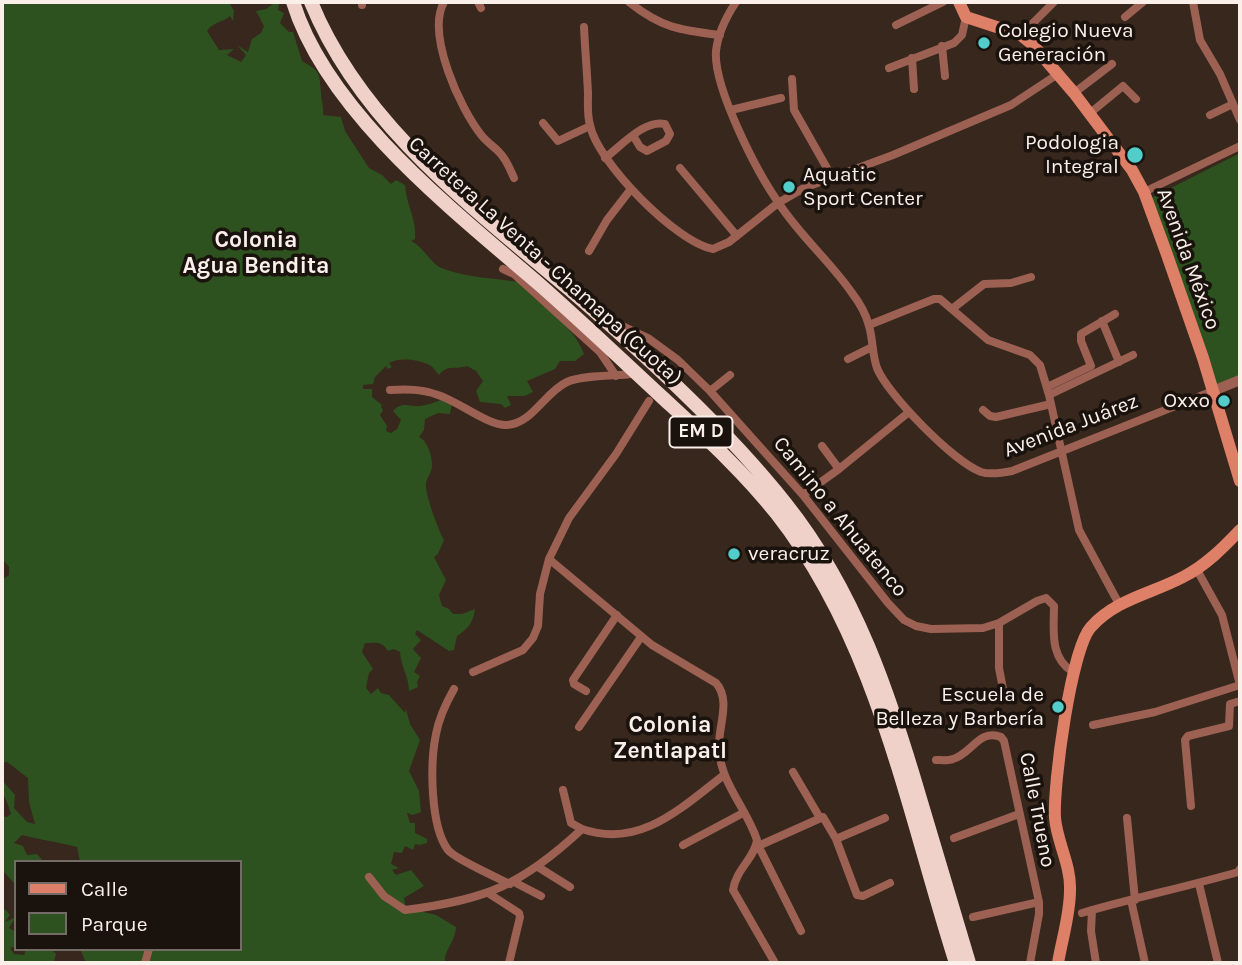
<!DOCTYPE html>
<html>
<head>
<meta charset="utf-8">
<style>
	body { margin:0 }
	#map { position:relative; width:1242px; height:965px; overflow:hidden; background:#37271c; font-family:Karla,sans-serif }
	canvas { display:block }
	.frame { position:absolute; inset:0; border:4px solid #fbf0e9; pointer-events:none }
	.legend { position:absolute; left:14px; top:860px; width:228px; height:91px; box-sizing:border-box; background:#19120d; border:2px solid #736b65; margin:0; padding:9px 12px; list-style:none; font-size:21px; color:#fbf0e9 }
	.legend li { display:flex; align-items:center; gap:14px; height:35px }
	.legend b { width:35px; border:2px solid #736b65 }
</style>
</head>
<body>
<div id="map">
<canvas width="1242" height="965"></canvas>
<div class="frame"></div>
<ul class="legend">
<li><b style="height:9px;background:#de7f68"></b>Calle</li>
<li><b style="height:19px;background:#2d521f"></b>Parque</li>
</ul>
</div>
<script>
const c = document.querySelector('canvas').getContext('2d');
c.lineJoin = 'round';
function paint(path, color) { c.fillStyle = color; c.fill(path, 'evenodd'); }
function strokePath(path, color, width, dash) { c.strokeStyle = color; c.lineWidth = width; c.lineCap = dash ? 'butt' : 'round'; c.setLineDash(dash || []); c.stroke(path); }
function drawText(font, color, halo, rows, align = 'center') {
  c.font = font + ' Karla,sans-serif'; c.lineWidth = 7; c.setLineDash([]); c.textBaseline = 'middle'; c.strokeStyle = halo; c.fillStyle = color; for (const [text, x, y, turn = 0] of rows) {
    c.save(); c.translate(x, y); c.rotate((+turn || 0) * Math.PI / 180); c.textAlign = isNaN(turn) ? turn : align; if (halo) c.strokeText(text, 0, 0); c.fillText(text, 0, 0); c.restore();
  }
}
paint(new Path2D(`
	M2 2H229L234 11 233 21 230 16C222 23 214 21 207 31L219 50 234 49 227 55 241 62 246 55 237 45 248 52 252 39 261 33 264 26 256 11 266 9 276 2 279 5 278 10 284 13 280 23 289 32H293L302 61C321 72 319 72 321 92 321 101 324 105 323 115L341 117 345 131 369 168 382 175 391 184 396 180 405 185C406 204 417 220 415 239L411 241C424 247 431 265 444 269 469 278 494 278 519 282 539 308 572 321 584 354L575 361H560L555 369 527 381 533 392 525 396H507L511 405 505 408 501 404 480 402 476 391 483 381 476 371 467 366C456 370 447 364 439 375 436 372 434 368 431 366 420 359 399 357 389 363L392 367 388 369 386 366 375 377 373 384 363 385V389H372V397L382 405 381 407 383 410 380 415 387 426 386 431 391 433 397 429 401 420 393 411C401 403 404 405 415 406 422 407 432 403 439 401L442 397 452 403 450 414 438 413 425 419 424 430 419 437C428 441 432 456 432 466 432 473 425 479 426 487 427 499 438 529 444 540L438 554 434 557 446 580 439 595 442 606 449 609 453 614H462L475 609C473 623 468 629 457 636L454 650 449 651 417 630 415 634 421 640 413 649 421 658 414 672 420 676 417 682 418 687 409 691C409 677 401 667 400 652L394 649 388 651C381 640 376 643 365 643L362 652 373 669 369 673 366 688 371 694 378 688 381 693 389 695 405 713 406 709 410 724 420 740 409 771 419 791 421 812 413 815 407 813 410 823H415V833L427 839V843L420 845 415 844 413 850 405 846 402 853 394 852 391 864 399 868 392 870 396 875 411 870 424 886 404 898 405 905 415 910 436 915 456 927C455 943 444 949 445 963H86L80 949H240V862H80L77 847C58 842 41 840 22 835L14 843 23 846 27 855 37 854 44 862H16L15 884 2 870V816L7 817 11 814C7 798 2 798 2 780L15 795 14 808 27 822 35 824 29 802 28 778 7 762 2 763V580L9 575V567L2 559Z
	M1240 153V381L1213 391 1151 198Z
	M5 909 10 915 5 922 16 917 9 928 16 932V946L10 948 14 954 24 955 26 949H51L56 954 54 962 2 963V914Z`), '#2d521f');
strokePath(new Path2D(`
	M362 2V5
	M444 2C426 34 460 109 482 136 487 142 493 146 498 151 506 158 510 169 514 178
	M478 2 481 8
	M629 2C662 28 679 30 720 35
	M736 2C726 17 718 33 716 51 713 87 757 172 778 202 799 235 830 261 852 293 859 302 866 314 869 326 873 339 872 354 877 368 887 394 954 462 981 472 991 475 1002 473 1012 471L1213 391
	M1193 2 1200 40 1220 74 1240 120
	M1125 17 1143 2
	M896 25 943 2
	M584 27C585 49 587 71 588 93 588 103 587 115 590 125 597 162 677 243 713 249L729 242 778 203 804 188 893 155 1011 105 1058 74
	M1021 35 1054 2
	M942 46 945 76
	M912 58 914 89
	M889 68 954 43 962 35 966 17
	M792 79 794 110 832 177
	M1074 93 1112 64
	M731 110 781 98
	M1089 114 1123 86 1136 99
	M1210 115 1233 104
	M543 123 558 141 590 126
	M605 158C621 146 645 119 665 124L670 134 666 141 647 151 640 147 634 137
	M680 168 737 236
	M1144 192 1240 146
	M589 251 607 220 631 189
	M503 269 514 274 600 352 616 376
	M952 309 984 284 1011 283 1031 277
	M612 321 648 338 678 360 710 391 803 495 888 603 904 620 916 626 931 629 983 628 999 623 1037 601 1046 598 1054 606C1054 629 1049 658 1073 672
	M1102 321 1119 362
	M869 325 934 299H940L988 340 1030 355 1040 365 1049 395 1079 530 1119 604
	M848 359 872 347
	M1047 387 1091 366 1081 341V334L1115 314
	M390 390C407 389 422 389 438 395 458 401 488 426 507 425 532 424 545 392 567 382 583 375 614 376 632 374
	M710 391 730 375
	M1049 395 1133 355
	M983 410 990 416 996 417 1051 404
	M822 446 839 469
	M803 495 839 469 909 412
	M549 559 652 645 716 683C732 701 717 728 719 751 722 785 747 809 757 840 755 858 736 869 733 890L775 963
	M999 623V668L1004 694
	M473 672 523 650 533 638 538 626 540 594 549 559 569 518 616 454 649 401
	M454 689C446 703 439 718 436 734 430 763 430 826 448 850 455 859 498 878 510 884
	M586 691 574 684 573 680 617 615
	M1093 725 1155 712 1240 685 1222 615 1197 570
	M579 727 641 637
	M936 760C941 760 948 761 953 759 971 754 980 728 1001 737L1004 741 1039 902V914L1030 963
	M793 772 820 818
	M563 790 571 823 582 829
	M1191 806 1185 740 1188 736 1229 726 1230 704 1240 701
	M1127 818 1135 900
	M954 838 1019 814
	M836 839 885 818
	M683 845 743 813
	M538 867 570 887
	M369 877 384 896 405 910C486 900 522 885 582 829 640 849 681 808 724 775
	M514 882 541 896
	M1199 884 1218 963
	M488 893 519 913 520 917 509 963
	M1131 900 1145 963
	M1092 910 1091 931 1096 963
	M1082 913C1133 898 1186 887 1238 872L1240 869
	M973 917 1039 902
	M801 931 761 851 756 847 823 817 836 839 857 895 863 896 890 883
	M145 963 149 949`), '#9d6153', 8);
strokePath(new Path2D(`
	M1213 391 1240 380`), '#9d6153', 10);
strokePath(new Path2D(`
	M959 2 966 17 1021 35 1032 44 1074 93 1132 170 1144 192 1166 252 1203 358 1240 481
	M1058 963C1062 939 1070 915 1070 890 1071 865 1057 842 1055 818 1053 785 1071 649 1091 627 1116 599 1151 594 1183 577 1205 566 1223 548 1240 530`), '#de7f68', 12);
strokePath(new Path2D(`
	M293 2C327 112 454 211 539 284 581 321 622 360 663 398 703 435 743 471 777 514 878 643 907 810 956 963
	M311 2C360 123 472 207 569 289 643 353 726 428 786 504 856 592 890 696 921 802 937 856 953 910 969 963`), '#f0d1ca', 14);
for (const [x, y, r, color] of [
	[984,43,7,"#53cdc9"],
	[1135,155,9,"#53cdc9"],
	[789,187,7,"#53cdc9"],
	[1224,401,7,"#53cdc9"],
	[734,554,7,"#53cdc9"],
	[1058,707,7,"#53cdc9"]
]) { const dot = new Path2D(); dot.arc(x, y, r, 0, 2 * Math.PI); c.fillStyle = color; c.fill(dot); strokePath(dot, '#19120d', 2.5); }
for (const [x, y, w] of [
	[701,432,63]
]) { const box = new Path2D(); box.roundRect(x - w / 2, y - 15.5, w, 31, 5); c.fillStyle = '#19120d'; c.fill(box); strokePath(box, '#fbf0e9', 2); }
drawText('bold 19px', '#fbf0e9', null, [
	["EM D",701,432]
]);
drawText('21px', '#fbf0e9', '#19120d', [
	["Colegio Nueva",998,31],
	["Generación",998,55],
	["Podologia",1119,143,"right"],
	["Integral",1119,167,"right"],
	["Aquatic",803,175],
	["Sport Center",803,199],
	["Oxxo",1210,401,"right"],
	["veracruz",748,554],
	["Escuela de",1044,695,"right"],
	["Belleza y Barbería",1044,719,"right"]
], 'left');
drawText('21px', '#fbf0e9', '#19120d', [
	["Avenida México",1188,259,70],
	["Carretera La Venta - Chamapa (Cuota)",545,261,42],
	["Avenida Juárez",1071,426,-21],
	["Camino a Ahuatenco",840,517,51],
	["Calle Trueno",1037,810,79]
]);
drawText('bold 23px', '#fbf0e9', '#19120d', [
	["Colonia",256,240],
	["Agua Bendita",256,266],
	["Colonia",670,725],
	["Zentlapatl",670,751]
]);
</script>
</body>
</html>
